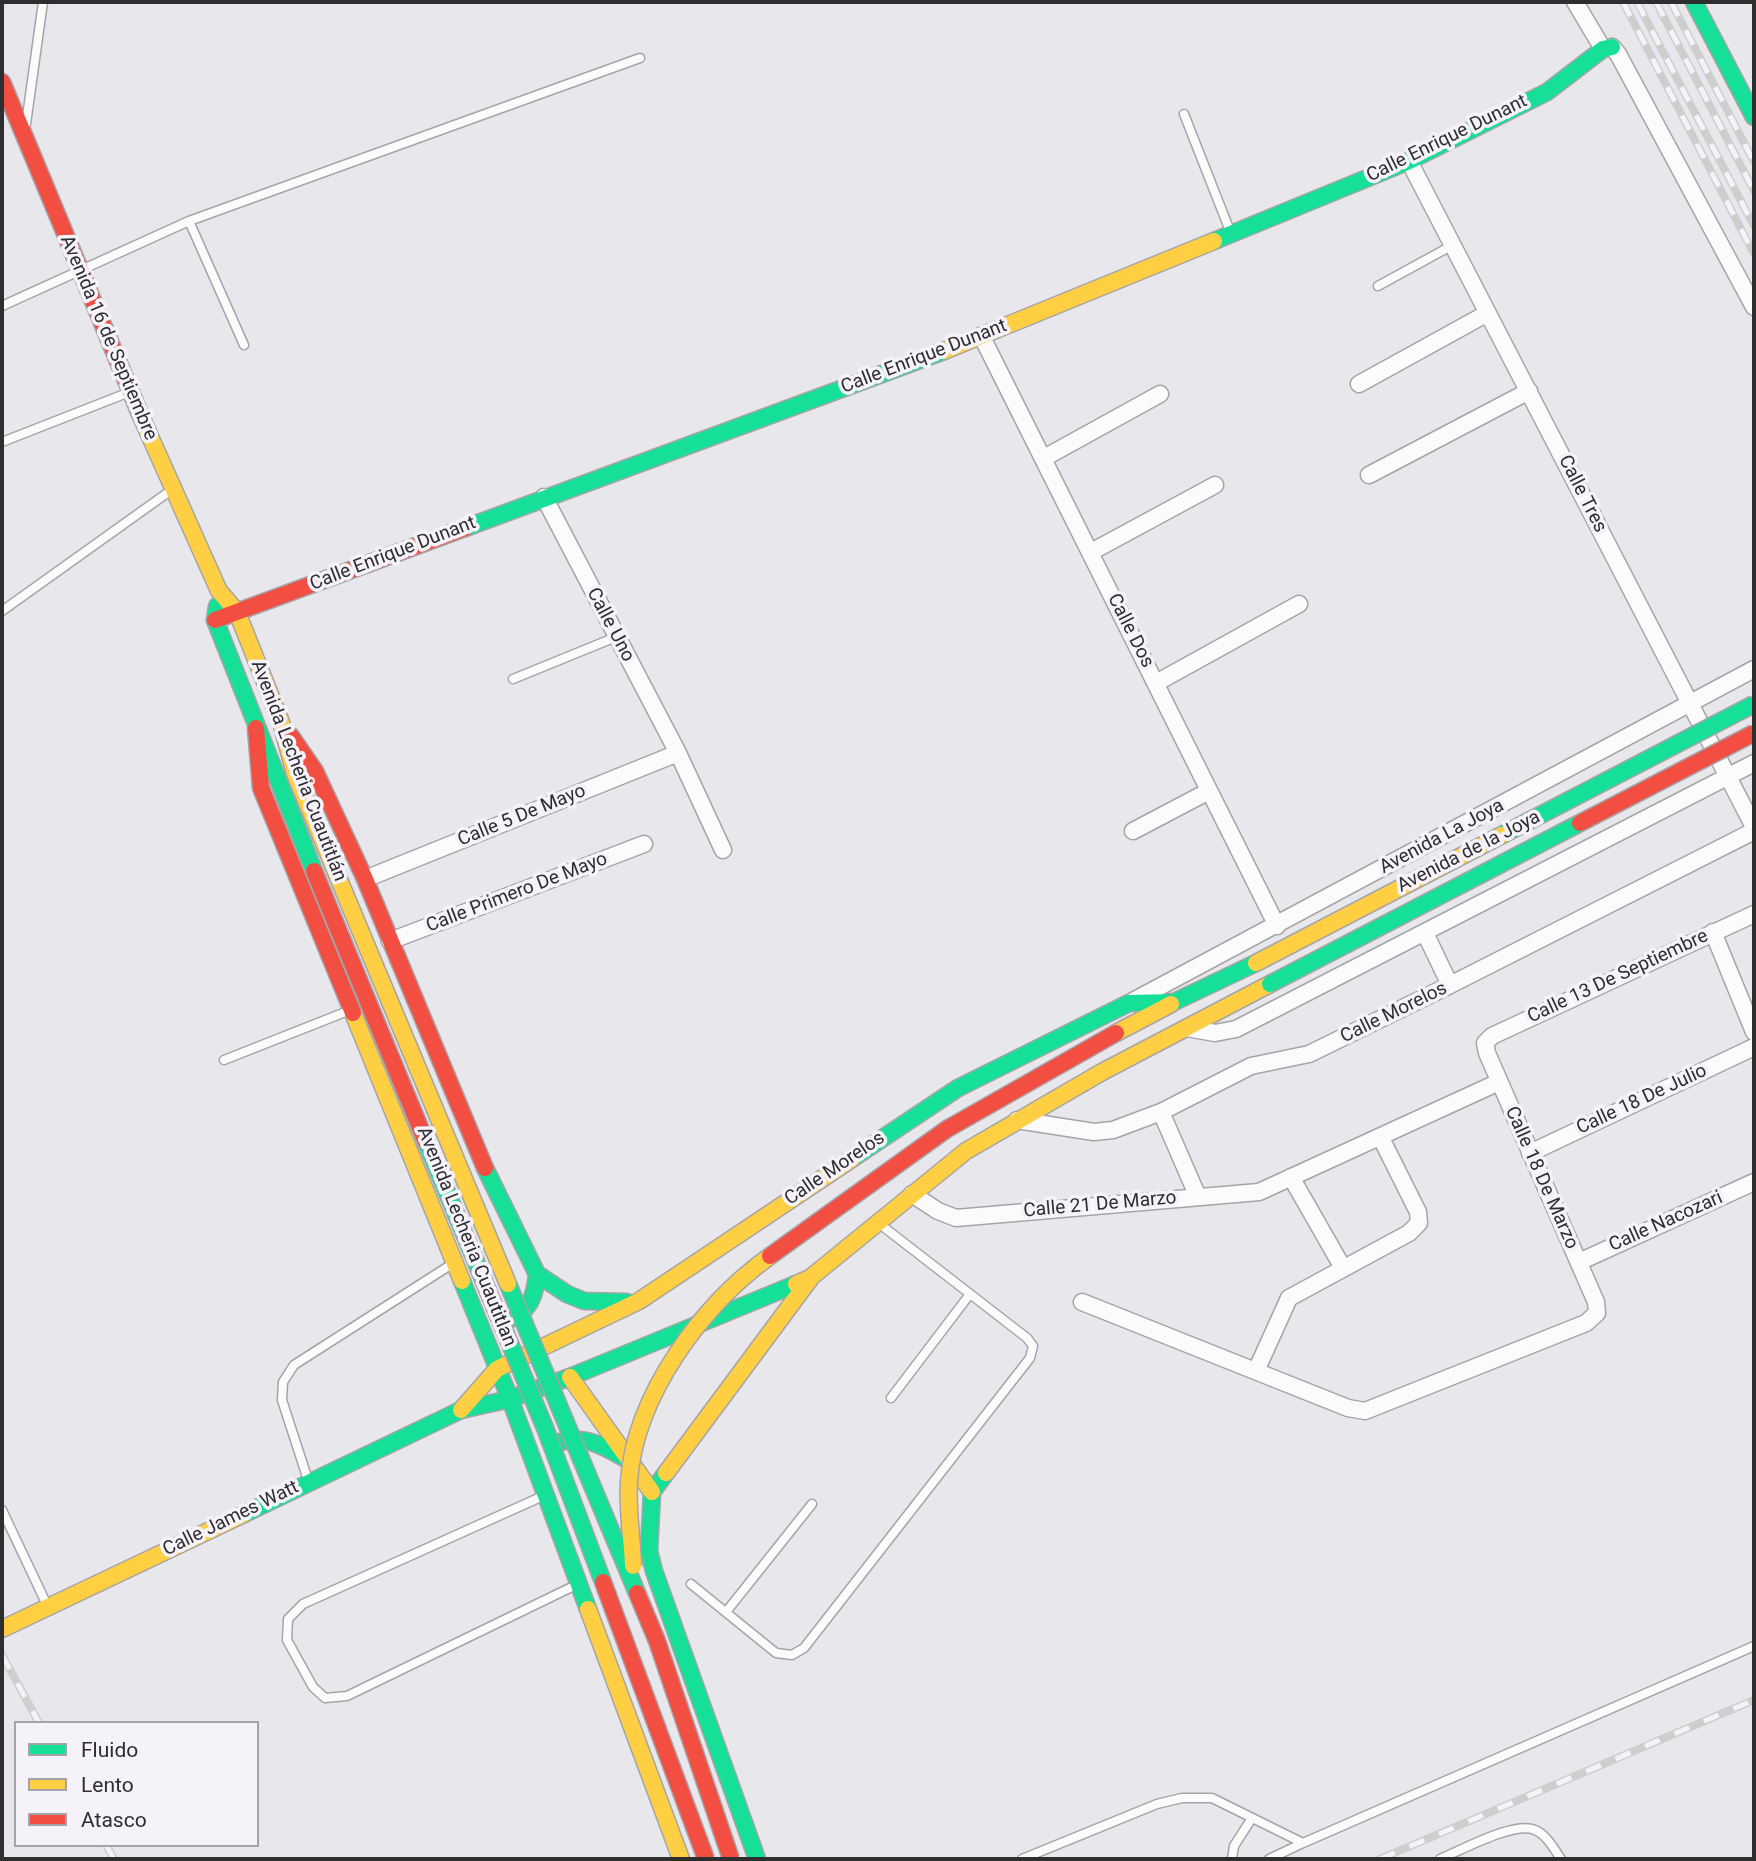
<!DOCTYPE html>
<html>
<head>
<meta charset="utf-8">
<style>
	body { margin:0 }
	#map { position:relative; width:1756px; height:1861px; overflow:hidden; background:#e8e7eb; font-family:Roboto,sans-serif }
	canvas { display:block }
	.frame { position:absolute; inset:0; border:4px solid #2e2d30; pointer-events:none }
	.legend { position:absolute; left:14px; top:1721px; width:245px; height:126px; box-sizing:border-box; background:#f5f2fa; border:2px solid #a5a3a9; margin:0; padding:9px 12px; list-style:none; font-size:21px; color:#2e2d30 }
	.legend li { display:flex; align-items:center; gap:14px; height:35px }
	.legend b { width:35px; border:2px solid #a5a3a9 }
</style>
</head>
<body>
<div id="map">
<canvas width="1756" height="1861"></canvas>
<div class="frame"></div>
<ul class="legend">
<li><b style="height:9px;background:#16e098"></b>Fluido</li>
<li><b style="height:9px;background:#ffcf43"></b>Lento</li>
<li><b style="height:9px;background:#f24e42"></b>Atasco</li>
</ul>
</div>
<script>
const c = document.querySelector('canvas').getContext('2d');
c.lineJoin = 'round';
function strokePath(path, color, width, dash) { c.strokeStyle = color; c.lineWidth = width; c.lineCap = dash ? 'butt' : 'round'; c.setLineDash(dash || []); c.stroke(path); }
function drawText(font, color, halo, rows, align = 'center') {
  c.font = font + ' Roboto,sans-serif'; c.lineWidth = 7; c.setLineDash([]); c.textBaseline = 'middle'; c.strokeStyle = halo; c.fillStyle = color; for (const [text, x, y, turn = 0] of rows) {
    c.save(); c.translate(x, y); c.rotate((+turn || 0) * Math.PI / 180); c.textAlign = isNaN(turn) ? turn : align; if (halo) c.strokeText(text, 0, 0); c.fillText(text, 0, 0); c.restore();
  }
}
const lane = new Path2D(`
	M1184 114 1230 231
	M26 124 43 2
	M189 221 244 345
	M1378 286 1451 246
	M2 306 189 221 640 58
	M2 442 127 393
	M2 611 170 491
	M513 679 616 637
	M224 1060 348 1011
	M891 1398 970 1294
	M308 1480 282 1400 283 1382 294 1365 452 1264
	M543 1496 303 1604 288 1619 287 1640 313 1687 325 1698 347 1696 576 1585
	M2 1510 47 1605
	M691 1584 776 1653 792 1655 804 1648 1030 1358 1033 1346 1027 1338 881 1225
	M726 1612 812 1504
	M1022 1859 1157 1804 1182 1798H1212L1303 1843 1754 1646
	M1232 1859 1234 1846 1252 1818
	M1269 1859 1303 1843
	M1440 1859C1462 1850 1514 1821 1535 1830 1547 1835 1554 1849 1561 1859`);
const street = new Path2D(`
	M1575 2 1603 49
	M1612 47 1618 54 1754 307
	M1409 161 1754 827
	M982 337 1277 926
	M1359 384 1486 314
	M1044 458 1160 394
	M1369 475 1529 391
	M544 497 678 753 723 850
	M1091 552 1215 485
	M1156 683 1299 604
	M1133 831 1209 791
	M365 879 678 753
	M1713 932 1754 1032
	M1425 933 1450 985
	M390 941 644 844
	M1133 1001 1754 669
	M1187 1028 1215 1033 1236 1029 1754 763
	M1161 1112 1198 1197
	M1017 1120 1094 1132 1113 1130 1161 1112 1251 1066 1309 1054 1450 985 1754 831
	M1530 1153 1754 1047
	M1291 1177 1343 1268
	M912 1194 938 1211 956 1218 1259 1192 1499 1082
	M1579 1262 1754 1182
	M1082 1302 1348 1408 1365 1411 1586 1323 1597 1313 1596 1302 1487 1053 1485 1043 1492 1036 1754 914
	M1256 1371 1289 1298 1409 1233 1419 1223 1418 1212 1381 1138`);
const fast = new Path2D(`
	M1694 2 1754 117
	M1214 241 1409 161 1547 92 1603 49 1612 47
	M465 528 944 351
	M217 606 215 620 314 871
	M853 1158 958 1088 1129 1003 1174 1002 1256 963
	M485 1168 537 1274 567 1294 584 1301 627 1302
	M462 1281 510 1399 588 1609
	M506 1321C529 1312 535 1298 537 1274
	M557 1443C584 1433 605 1447 628 1460
	M666 1473 652 1492 649 1551 654 1571 757 1859
	M244 1514 461 1410 510 1399 570 1377 796 1284`);
const slow = new Path2D(`
	M944 351 1214 241
	M140 414 219 591 237 612 281 722 295 774 360 930
	M353 1013 462 1281
	M1116 1033 1171 1004
	M796 1284 810 1278 966 1151 1102 1072 1270 984
	M570 1377 652 1492
	M461 1410 497 1369 639 1301 853 1158
	M666 1473 810 1279
	M588 1609 681 1859
	M2 1629 244 1514`);
const jam = new Path2D(`
	M2 82 140 414
	M215 620 465 528
	M256 728 261 788 353 1013
	M291 736 315 771 365 879 485 1168`);
strokePath(lane, '#a5a4a8', 11);
strokePath(street, '#a5a4a8', 19);
strokePath(fast, '#a5a4a8', 19);
strokePath(slow, '#a5a4a8', 19);
strokePath(jam, '#a5a4a8', 19);
strokePath(lane, '#fcfbfc', 8);
strokePath(street, '#fcfbfc', 16);
strokePath(fast, '#16e098', 16);
strokePath(slow, '#ffcf43', 16);
strokePath(jam, '#f24e42', 16);
const rail = new Path2D(`
	M1623 2 1754 254
	M1637 2 1754 226
	M1656 2 1754 191
	M1671 2 1754 162
	M2 1655 39 1723
	M106 1845 114 1859
	M1380 1859 1754 1700`);
strokePath(rail, '#cecece', 8);
strokePath(rail, '#f5f2fa', 5, [16]);
const fastBridge = new Path2D(`
	M1502 835 1754 704
	M1270 984 1580 823
	M426 1142 545 1428 603 1582
	M508 1284 637 1593`);
const slowBridge = new Path2D(`
	M360 930 508 1284
	M1256 963 1502 835
	M633 1566C632 1538 627 1508 629 1481 635 1395 702 1305 770 1256`);
const jamBridge = new Path2D(`
	M1580 823 1754 733
	M314 871 426 1142
	M770 1256 947 1129 1116 1033
	M603 1582 706 1859
	M637 1593 657 1641 731 1859`);
strokePath(fastBridge, '#a5a4a8', 19, []);
strokePath(slowBridge, '#a5a4a8', 19, []);
strokePath(jamBridge, '#a5a4a8', 19, []);
strokePath(fastBridge, '#16e098', 16);
strokePath(slowBridge, '#ffcf43', 16);
strokePath(jamBridge, '#f24e42', 16);
drawText('19px', '#2e2d30', '#f5f2fa', [
	["Calle Enrique Dunant",1447,139,-26],
	["Avenida 16 de Septiembre",108,338,67],
	["Calle Enrique Dunant",924,357,-21],
	["Calle Tres",1582,494,63],
	["Calle Enrique Dunant",393,554,-21],
	["Calle Uno",610,625,62],
	["Calle Dos",1130,631,63],
	["Avenida Lecheria Cuautitlán",298,771,69],
	["Calle 5 De Mayo",522,816,-22],
	["Avenida La Joya",1442,837,-28],
	["Avenida de la Joya",1469,852,-27],
	["Calle Primero De Mayo",517,893,-21],
	["Calle 13 De Septiembre",1618,977,-25],
	["Calle Morelos",1394,1013,-26],
	["Calle 18 De Julio",1642,1100,-25],
	["Calle Morelos",835,1169,-34],
	["Calle 18 De Marzo",1541,1178,66],
	["Calle 21 De Marzo",1100,1205,-5],
	["Calle Nacozari",1666,1222,-24],
	["Avenida Lecheria Cuautitlan",466,1237,68],
	["Calle James Watt",231,1519,-26]
]);
</script>
</body>
</html>
